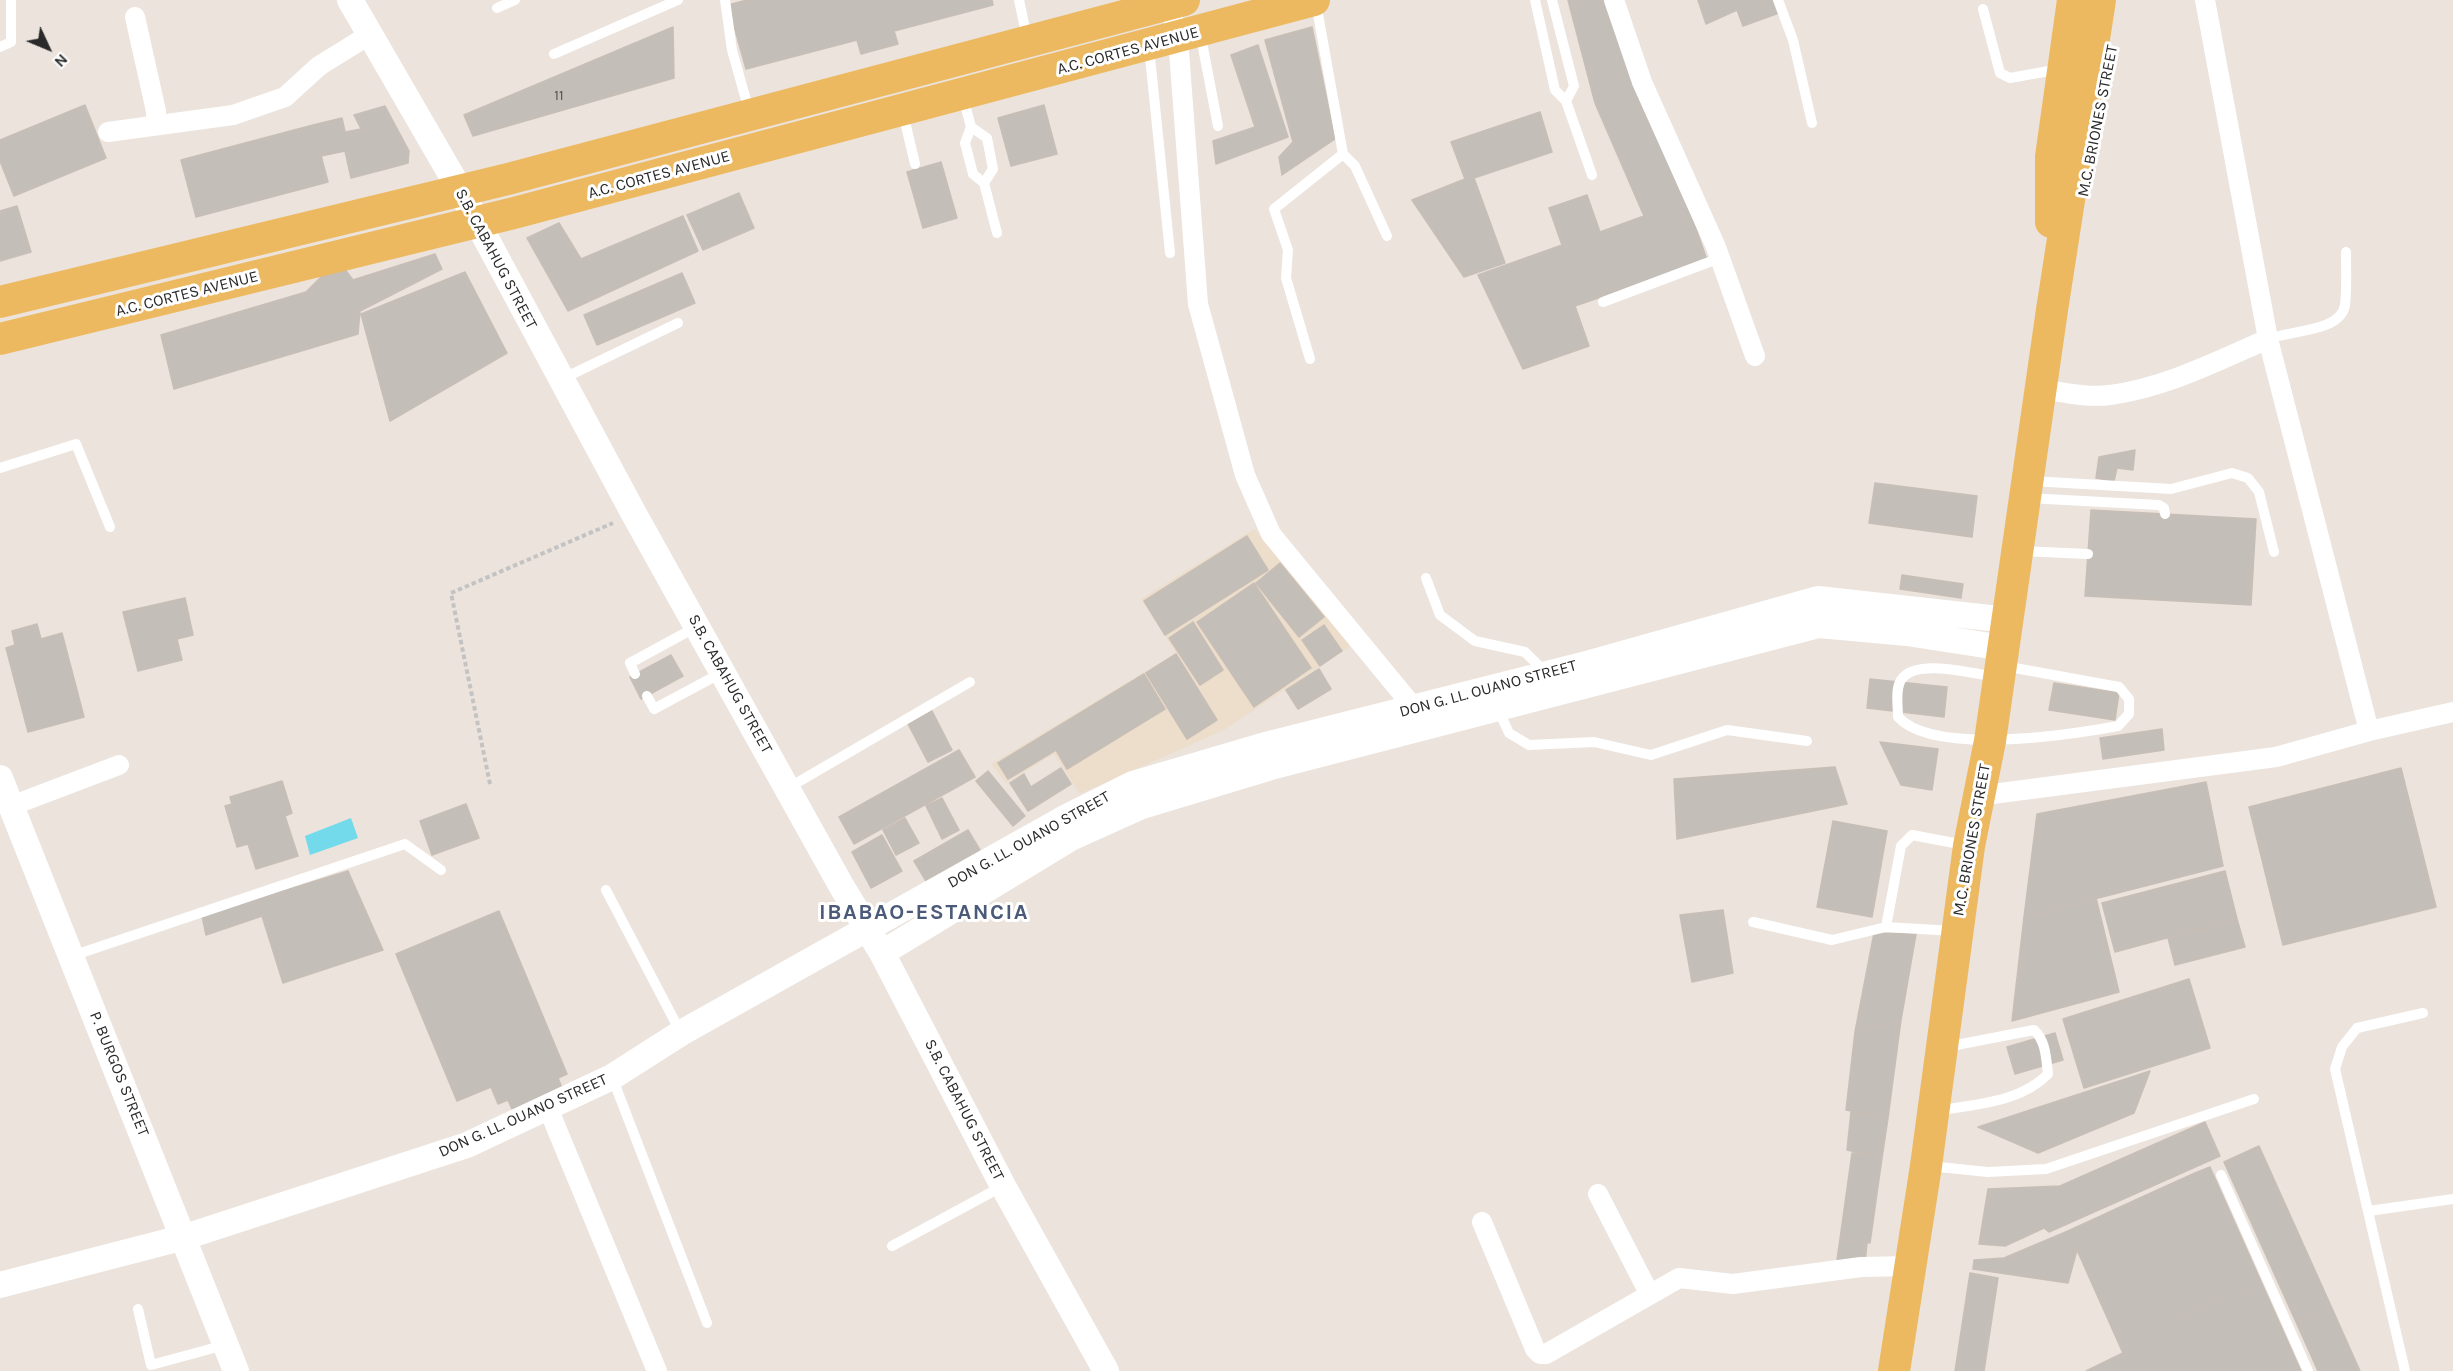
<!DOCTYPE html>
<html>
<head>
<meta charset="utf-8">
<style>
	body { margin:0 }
	#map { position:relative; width:2453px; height:1371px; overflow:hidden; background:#ebe3dc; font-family:Karla,sans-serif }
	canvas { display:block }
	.north { position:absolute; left:18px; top:18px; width:60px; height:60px; -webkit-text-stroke:4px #fff; paint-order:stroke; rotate:134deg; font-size:16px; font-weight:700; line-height:24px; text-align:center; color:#2a2a2a }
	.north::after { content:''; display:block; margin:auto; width:21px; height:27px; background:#2a2a2a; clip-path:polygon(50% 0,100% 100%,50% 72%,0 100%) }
</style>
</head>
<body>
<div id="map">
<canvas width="2453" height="1371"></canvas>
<div class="north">N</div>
</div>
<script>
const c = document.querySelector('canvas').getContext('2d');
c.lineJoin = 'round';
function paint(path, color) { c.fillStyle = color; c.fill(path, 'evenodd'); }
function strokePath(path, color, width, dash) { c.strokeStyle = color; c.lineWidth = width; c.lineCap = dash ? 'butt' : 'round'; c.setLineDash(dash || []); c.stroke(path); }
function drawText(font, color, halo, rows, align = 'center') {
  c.font = font + ' Karla,sans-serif'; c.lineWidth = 6; c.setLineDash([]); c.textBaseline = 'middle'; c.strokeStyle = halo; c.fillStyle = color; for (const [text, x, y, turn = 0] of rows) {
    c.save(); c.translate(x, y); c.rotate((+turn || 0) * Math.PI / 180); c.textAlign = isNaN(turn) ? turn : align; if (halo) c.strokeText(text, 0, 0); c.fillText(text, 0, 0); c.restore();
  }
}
paint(new Path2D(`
	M1254 529 1352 645 1224 730 1080 794 1054 754 1006 783 991 764 1176 653 1141 599Z`), '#eddecc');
paint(new Path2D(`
	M351 818 358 838 310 855 305 836Z`), '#72daeb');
const building = new Path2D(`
	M747 0H992L993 5 894 31 898 44 861 54 857 40 746 69 728 5Z
	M1568 0H1603L1638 98 1686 200 1707 260 1575 306 1589 346 1523 369 1478 275 1562 245 1549 208 1587 195 1600 232 1644 216 1595 103Z
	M1698 0H1775L1779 13 1743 26 1737 10 1706 24Z
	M673 27 674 78 473 136 464 115Z
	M1312 27 1335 139 1282 175 1279 157 1293 142 1265 40Z
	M1258 45 1288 137 1216 164 1213 141 1255 127 1231 55Z
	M85 105 106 158 14 196 0 161V140Z
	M1044 105 1057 154 1011 166 998 118Z
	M385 106 409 151 408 163 382 170 354 115Z
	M1540 112 1552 152 1474 178 1505 263 1464 277 1412 200 1465 179 1451 142Z
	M342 118 345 132 361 129 382 170 351 178 345 151 321 156 313 125Z
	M313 125 328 182 196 217 181 160Z
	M941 162 957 218 923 228 907 172Z
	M739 193 754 228 703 250 687 215Z
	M17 206 31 252 0 261V211Z
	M683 216 698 251 568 311 527 238 559 223 581 259Z
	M435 254 442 269 360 311 358 334 174 389 161 335 306 292 322 276 344 268 353 280Z
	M465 272 507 353 390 421 361 314Z
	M682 273 695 303 597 345 584 315Z
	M2135 450 2133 470 2117 468 2114 481 2096 478 2099 457Z
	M1875 483 1977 496 1972 537 1869 523Z
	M2091 510 2256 519 2251 605 2085 596Z
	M1247 536 1268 570 1165 635 1144 601Z
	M1280 563 1324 617 1299 637 1256 583Z
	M1902 575 1963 584 1961 598 1900 589Z
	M1254 583 1311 668 1254 707 1197 622Z
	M185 598 193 635 177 639 182 660 138 671 123 612Z
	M1193 622 1223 670 1200 685 1169 638Z
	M37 624 41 639 62 633 84 717 28 732 6 648 15 645 12 631Z
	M1324 625 1342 651 1320 666 1302 640Z
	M1176 654 1217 720 1187 739 1146 673Z
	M671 655 683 676 641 699 630 677Z
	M1319 669 1331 689 1298 709 1286 690Z
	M1144 674 1165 709 1067 769 1056 750 1008 779 998 763Z
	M1870 679 1947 687 1944 717 1867 708Z
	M2054 683 2119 693 2115 720 2049 710Z
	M932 711 952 750 928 762 908 724Z
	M2162 729 2164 750 2103 759 2100 738Z
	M1880 742 1938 749 1932 790 1901 785Z
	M959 750 975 777 854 844 839 817Z
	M1835 767 1847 804 1677 839 1674 779Z
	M1061 768 1071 784 1028 811 1010 783 1024 774 1031 787Z
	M2401 768 2436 907 2283 945 2249 807Z
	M988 771 1025 816 1013 826 976 781Z
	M282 781 292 813 285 816 298 856 256 869 248 844 237 847 225 806 232 804 230 797Z
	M2206 782 2223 866 2024 917 2037 814Z
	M942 798 959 830 942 839 926 806Z
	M466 804 479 838 432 855 420 821Z
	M905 818 919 843 896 855 883 830Z
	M1833 821 1887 831 1872 917 1817 907Z
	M968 830 980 850 926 881 914 861Z
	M882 835 902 871 871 888 852 852Z
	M348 871 383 950 283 983 262 916 206 935 202 916Z
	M2225 871 2237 919 2115 952 2102 903Z
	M2096 898 2119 992 2012 1021 2024 917Z
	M1723 910 1733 973 1692 982 1680 915Z
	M499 911 567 1074 558 1078 562 1088 512 1109 508 1100 498 1104 491 1087 457 1101 396 954Z
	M2237 919 2245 947 2175 965 2168 938Z
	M1874 933 1916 934 1901 1020 1855 1032Z
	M2189 979 2210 1048 2084 1088 2063 1019Z
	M1901 1020 1888 1118 1846 1110 1855 1032Z
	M2055 1033 2063 1060 2015 1074 2007 1047Z
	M2150 1071 2134 1113 2038 1153 1978 1127Z
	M1851 1112 1888 1118 1882 1158 1847 1150Z
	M2205 1122 2220 1156 2049 1232 2044 1228 2005 1246 1979 1244 1988 1189 2060 1186Z
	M2259 1146 2331 1306 2296 1322 2224 1162Z
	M1852 1153 1882 1158 1870 1243 1840 1239Z
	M2210 1167 2301 1371H2284L2195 1173Z
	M2195 1173 2247 1289 2183 1318 2131 1202Z
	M2131 1202 2183 1318 2207 1371H2131L2077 1250 2068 1231Z
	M2068 1231 2077 1250 2068 1283 1973 1269 1974 1260 2004 1258Z
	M1840 1239 1867 1243 1865 1263 1836 1267Z
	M1970 1273 1998 1278 1984 1371H1955Z
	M2247 1289 2284 1371H2207L2183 1318Z
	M2331 1306 2360 1371H2318L2296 1322Z
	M2123 1353 2131 1371H2086Z`);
paint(building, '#c4beb8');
strokePath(building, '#c7beb6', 1.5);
strokePath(new Path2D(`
	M490 784 451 593 613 523`), '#c3c3c3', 4, [4.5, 3]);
strokePath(new Path2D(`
	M725 0 732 50 750 114
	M1019 0 1027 38
	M1535 0 1555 90 1566 101 1592 175
	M1552 0 1574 86 1566 101
	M1778 0 1793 40 1812 123
	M1316 3 1343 154 1355 166 1387 236
	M497 8 515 0
	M1983 9 2000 73 2010 78 2060 69
	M1200 32 1218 126
	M0 47 11 42V0
	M1149 47 1170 253
	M554 54 678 0
	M963 97 971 127 965 143 973 174 984 183 997 233
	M903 113 915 164
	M971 127 987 138 993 169 984 183
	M1603 302 1720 258
	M2268 339C2291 330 2341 332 2345 305 2347 288 2346 269 2346 252
	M1310 359 1286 278 1288 250 1274 209 1343 154
	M562 379 678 323
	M0 468 76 444 110 527
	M2031 481 2171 489 2232 473 2248 478 2259 492 2274 552
	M2027 498 2159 505 2164 508 2165 514
	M2020 551 2088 554
	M1426 578 1440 615 1475 641 1525 652 1546 673
	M635 674 630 663 698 626
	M1996 677C1974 674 1915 657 1901 680 1895 689 1898 706 1898 717 1934 756 2069 735 2118 726L2129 714V699L2119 687 2004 666
	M647 696 654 709 723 672
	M1497 707 1509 733 1529 745 1594 742 1651 755 1727 730 1807 741
	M788 788 970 682
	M606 890 681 1033
	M1753 922 1832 940 1886 927 1901 846 1912 835 1965 845
	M1886 927 1954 931
	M72 956 405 844 441 870
	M612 1077 707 1323
	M1936 1111C1974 1104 2020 1103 2048 1074 2046 1058 2046 1041 2034 1030L1946 1047
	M1929 1166 1988 1172 2046 1169 2254 1099
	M2221 1175 2308 1371
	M2369 1211 2453 1199
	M892 1246 1003 1186
	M138 1309 151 1365 225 1345
	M2405 1371 2335 1069 2342 1047 2357 1028 2423 1013`), '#fff', 10);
strokePath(new Path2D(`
	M1614 0 1642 82 1716 247 1755 356
	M2205 0 2268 339 2369 731
	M1169 3 1178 38 1198 304 1245 475 1271 534 1415 709
	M135 17 156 111V125
	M108 132 233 115 285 97 319 66 369 35
	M2040 389C2063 392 2087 398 2110 395 2165 388 2217 361 2268 339
	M1977 796 2276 757 2369 731 2453 712
	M11 806 119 765
	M548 1108 657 1371
	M1598 1194 1649 1293
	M1482 1222 1535 1349 1540 1354H1546L1679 1278 1733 1284 1861 1267 1910 1266`), '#fff', 20);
strokePath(new Path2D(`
	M350 0 460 190 634 514 842 887 882 953 1003 1186 1106 1371
	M0 778 236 1371
	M882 953 1071 838 1142 806 1271 767 1819 625 1907 633 2004 648
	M0 1285 185 1237 467 1145 612 1077 681 1033 1063 819 1133 784 1269 744 1590 663 1818 599 2008 620`), '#fff', 26);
strokePath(new Path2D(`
	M2051 222V157L2073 0
	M0 302 508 179 1184 0
	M0 339 514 213 1314 0
	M1894 1371 1926 1166 1969 846 1990 741 2052 310 2100 0`), '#ecb960', 32);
drawText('14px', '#504f4e', null, [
	["11",559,96]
]);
drawText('16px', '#2a2a2a', '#fff', [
	["A.C. CORTES AVENUE",1128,51,-15],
	["M.C. BRIONES STREET",2098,121,-79],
	["A.C. CORTES AVENUE",659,175,-15],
	["S.B. CABAHUG STREET",496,259,62],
	["A.C. CORTES AVENUE",187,294,-14],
	["S.B. CABAHUG STREET",730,684,61],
	["DON G. LL. OUANO STREET",1488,689,-15],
	["DON G. LL. OUANO STREET",1029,840,-29],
	["M.C. BRIONES STREET",1972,840,-80],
	["P. BURGOS STREET",119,1074,68],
	["S.B. CABAHUG STREET",964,1110,63],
	["DON G. LL. OUANO STREET",523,1116,-24]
]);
c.letterSpacing = '1.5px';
drawText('bold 22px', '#4b5a79', '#fff', [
	["IBABAO-ESTANCIA",924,913]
]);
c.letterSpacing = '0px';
</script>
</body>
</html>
